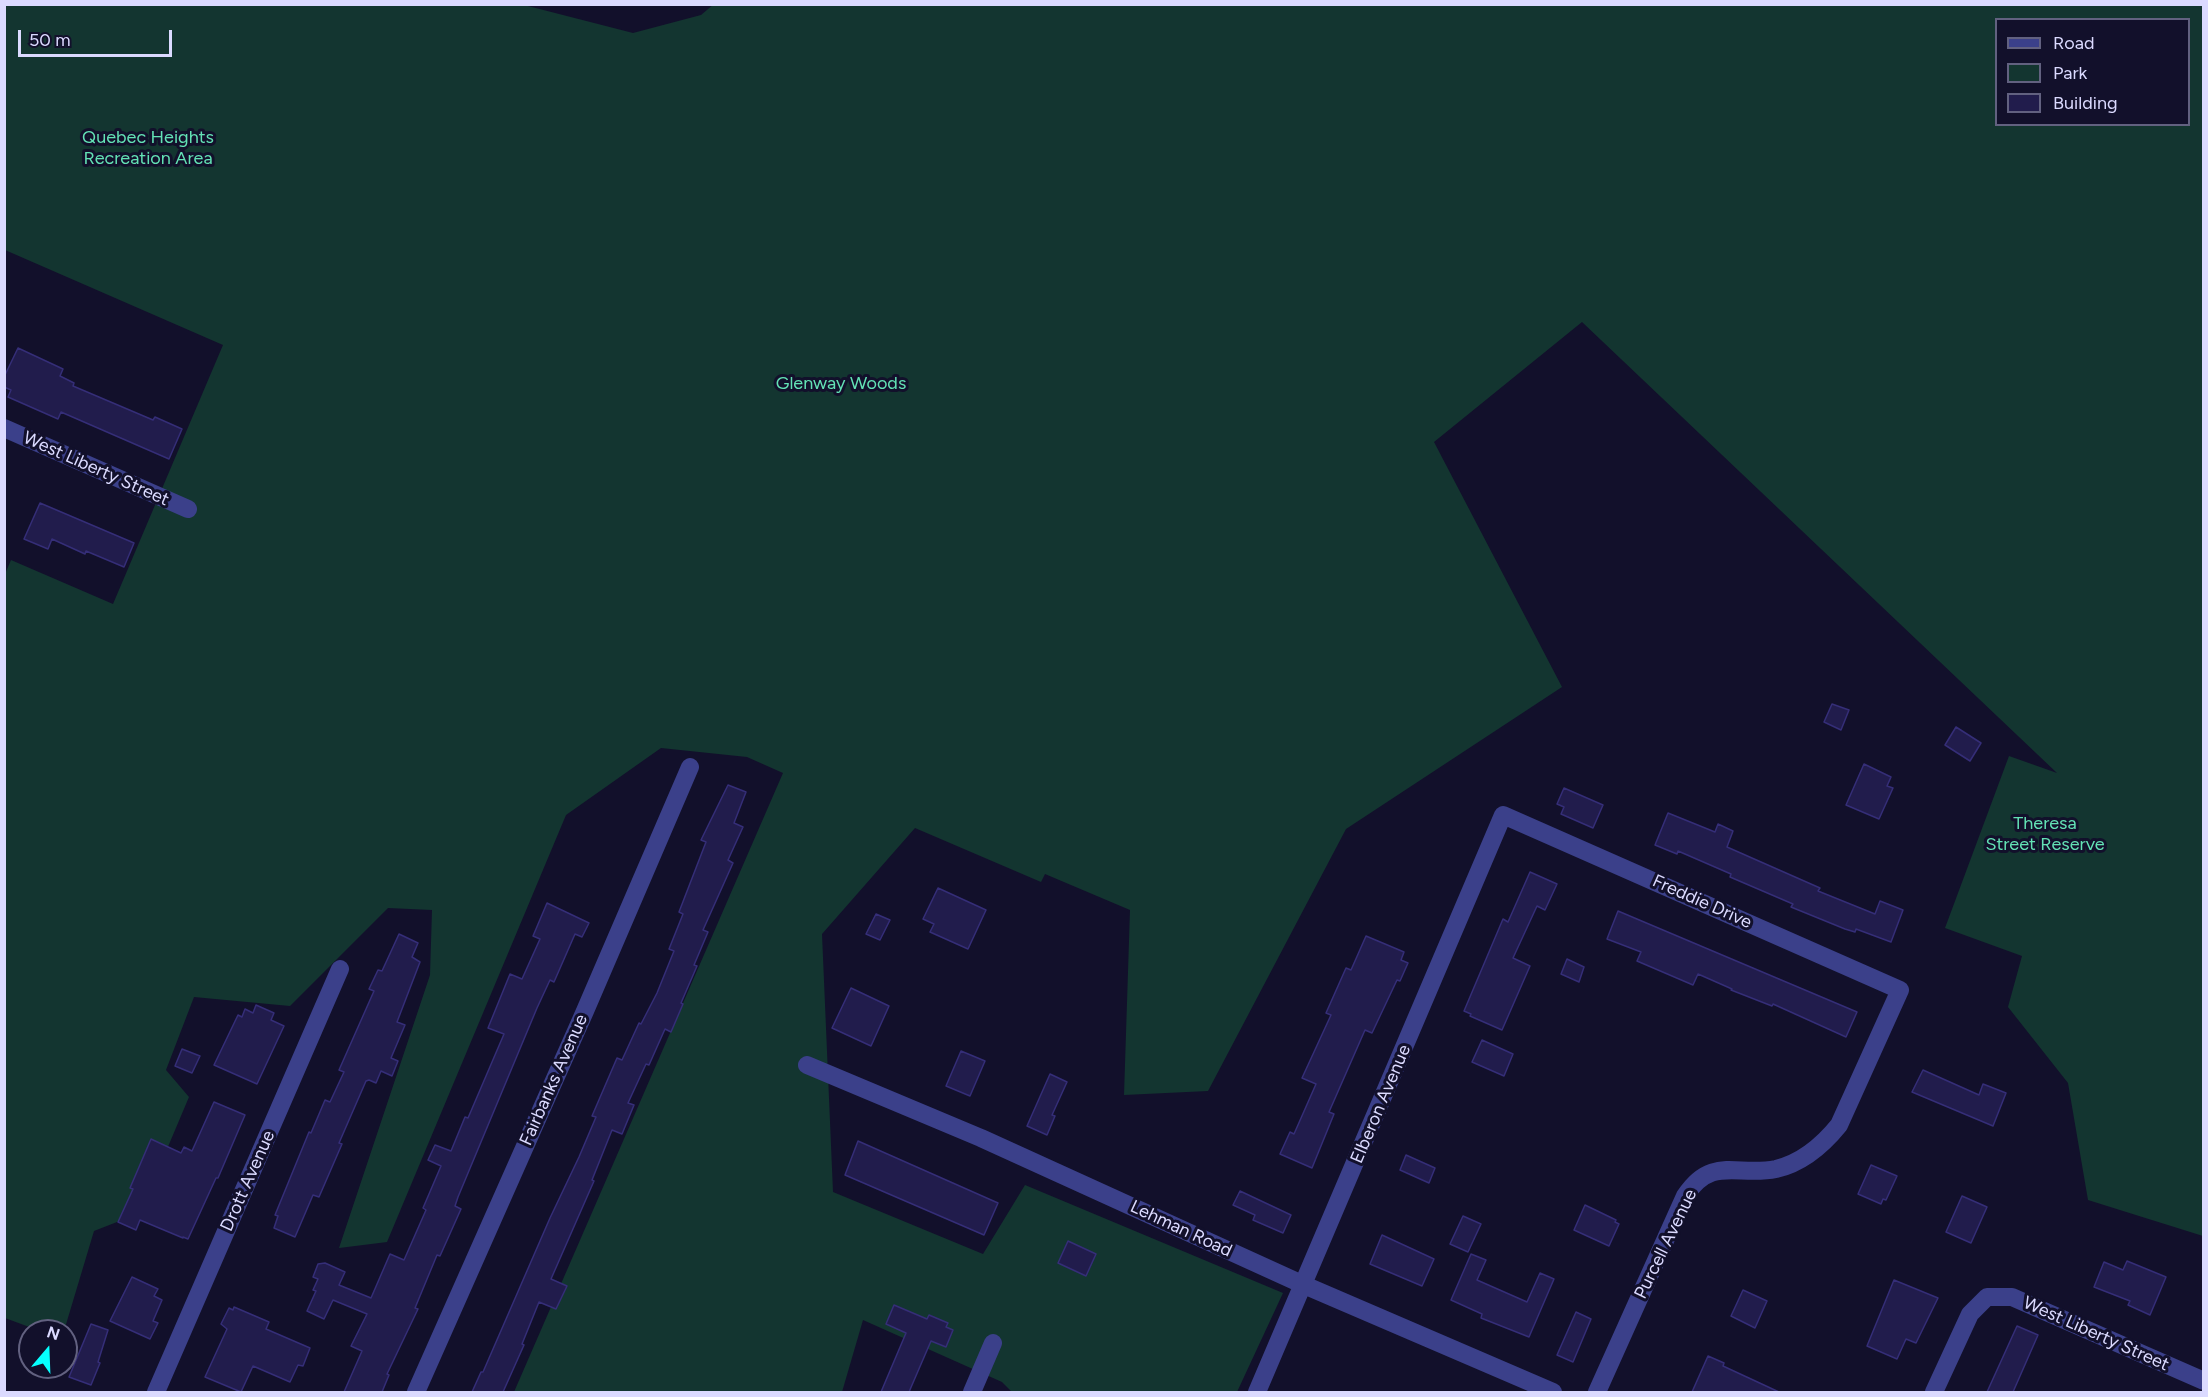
<!DOCTYPE html>
<html>
<head>
<meta charset="utf-8">
<style>
	body { margin:0 }
	#map { position:relative; width:2208px; height:1397px; overflow:hidden; background:#12102b; font-family:Figtree,sans-serif }
	canvas { display:block }
	.frame { position:absolute; inset:0; border:6px solid #dbdaff; pointer-events:none }
	.legend { position:absolute; left:1995px; top:18px; width:195px; height:108px; box-sizing:border-box; background:#12102b; border:2px solid #626180; margin:0; padding:8px 10px; list-style:none; font-size:18px; color:#dbdaff }
	.legend li { display:flex; align-items:center; gap:12px; height:30px }
	.legend b { width:30px; border:2px solid #626180 }
	.north { position:absolute; left:18px; top:1319px; width:60px; height:60px; box-sizing:border-box; background:#12102b; border:2px solid #626180; border-radius:50%; rotate:19deg; font-size:16px; font-weight:700; line-height:24px; text-align:center; color:#dbdaff }
	.north::after { content:''; display:block; margin:auto; width:21px; height:27px; background:#06fffe; clip-path:polygon(50% 0,100% 100%,50% 72%,0 100%) }
	.scale { position:absolute; left:18px; top:30px; width:154px; height:27px; box-sizing:border-box; border:3px solid #dbdaff; border-top:0; padding-left:8px; font-size:18px; line-height:21px; white-space:nowrap; color:#dbdaff; -webkit-text-stroke:4px #12102b; paint-order:stroke }
</style>
</head>
<body>
<div id="map">
<canvas width="2208" height="1397"></canvas>
<div class="frame"></div>
<ul class="legend">
<li><b style="height:8px;background:#3b408a"></b>Road</li>
<li><b style="height:16px;background:#133530"></b>Park</li>
<li><b style="height:16px;background:#211c4c"></b>Building</li>
</ul>
<div class="north">N</div>
<div class="scale">50 m</div>
</div>
<script>
const c = document.querySelector('canvas').getContext('2d');
c.lineJoin = 'round';
function paint(path, color) { c.fillStyle = color; c.fill(path, 'evenodd'); }
function strokePath(path, color, width, dash) { c.strokeStyle = color; c.lineWidth = width; c.lineCap = dash ? 'butt' : 'round'; c.setLineDash(dash || []); c.stroke(path); }
function drawText(font, color, halo, rows, align = 'center') {
  c.font = font + ' Figtree,sans-serif'; c.lineWidth = 6; c.setLineDash([]); c.textBaseline = 'middle'; c.strokeStyle = halo; c.fillStyle = color; for (const [text, x, y, turn = 0] of rows) {
    c.save(); c.translate(x, y); c.rotate((+turn || 0) * Math.PI / 180); c.textAlign = isNaN(turn) ? turn : align; if (halo) c.strokeText(text, 0, 0); c.fillText(text, 0, 0); c.restore();
  }
}
paint(new Path2D(`
	M714 4 2203 5V1236L2088 1200 2068 1083 2008 1007 2022 956 1945 928 2009 756 2057 773 1582 322 1434 442 1562 687 1346 829 1208 1091 1124 1095 1130 910 1045 874 1041 882 915 828 822 934 833 1192 983 1254 1025 1185 1283 1293 1237 1392H1012L1002 1382 863 1320 842 1392H514L783 773 747 757 661 748 566 815 387 1242 339 1248 430 975 432 910 388 908 290 1006 194 997 166 1070 189 1097 140 1213 94 1231 64 1331H40L5 1318V574L11 560 113 604 223 345 5 250V5H524L633 33 701 15ZM1996 20H2188V124H1996Z`), '#133530');
const building = new Path2D(`
	M18 348 63 369 60 376 74 383 73 386 153 420 155 417 182 429 169 459 61 412 58 419 8 397 11 390 4 387V377Z
	M40 503 134 543 124 567 86 551 85 554 52 539 48 549 24 539Z
	M1832 704 1849 710 1841 730 1824 722Z
	M1956 727 1981 743 1970 761 1945 745Z
	M1864 764 1891 777 1887 786 1893 788 1879 819 1846 805Z
	M728 785 746 792 734 823 743 827 728 860 733 863 703 930 708 932 694 965 697 966 681 1003 683 1004 671 1032 665 1029 649 1065 646 1064 628 1103 634 1105 622 1134 612 1130 592 1180 594 1181 551 1279 567 1286 556 1309 539 1302 522 1344 524 1345 503 1392H472L481 1372H483L550 1218 579 1157 596 1117 592 1116 617 1058 622 1060 639 1023 641 1024 657 993 674 951 669 949 683 914 679 912 706 842 701 840Z
	M1564 788 1603 805 1593 828 1561 814 1564 807 1557 804Z
	M1668 813 1715 832 1718 824 1733 831 1727 847 1820 888 1818 891 1875 914 1880 901 1903 910 1891 942 1856 929 1855 932 1845 929 1791 907 1793 904 1730 877 1731 874 1678 851 1677 854 1655 845Z
	M1530 872 1557 884 1545 910 1537 906 1513 958 1530 966 1502 1030 1470 1016 1471 1014 1464 1011 1503 919 1508 922Z
	M938 888 986 910 968 949 930 932 934 924 923 919Z
	M547 903 589 923 582 937 575 934 554 982 550 980 537 1008 458 1197 455 1206 461 1209 440 1256 437 1255 415 1308 418 1309 387 1374 389 1375 382 1392H344L362 1351 351 1346 367 1314 333 1300 324 1319 307 1311 316 1291 313 1290 318 1279 313 1277 318 1264 325 1263 345 1272 339 1285 371 1298 390 1254 404 1260 426 1210 423 1208 441 1166 428 1160 435 1145 451 1151 465 1117 468 1118 504 1034 488 1028 510 974 522 979 540 939 533 936Z
	M1618 911 1857 1012 1846 1037 1773 1004 1772 1006 1731 990 1732 989 1698 974 1693 985 1637 961 1641 952 1607 939Z
	M876 914 890 920 880 940 866 934Z
	M399 934 418 943 412 957 420 962 397 1022 405 1025 391 1058 398 1061 392 1076 381 1071 376 1083 369 1080 366 1081 339 1143 342 1144 319 1197 313 1195 295 1237 274 1228 278 1216 275 1215 309 1132 311 1133 325 1100 330 1102 344 1072 339 1070 374 991 369 989 378 970 382 971Z
	M1366 936 1404 952 1401 960 1408 963 1400 981 1397 980 1372 1033 1365 1030 1329 1112 1334 1114 1312 1168 1280 1154 1290 1132 1294 1134 1316 1084 1302 1078 1331 1015 1326 1013 1346 968 1351 970Z
	M1567 959 1584 967 1579 982 1561 974Z
	M851 988 889 1006 871 1046 832 1028Z
	M256 1005 274 1013 271 1020 284 1026 257 1084 214 1065 238 1015 242 1017 245 1009 253 1013Z
	M1482 1040 1513 1054 1504 1076 1472 1062Z
	M182 1049 200 1056 192 1073 175 1066Z
	M961 1051 985 1061 970 1096 946 1086Z
	M1923 1070 1979 1095 1983 1084 2006 1093 1993 1126 1912 1092Z
	M1050 1074 1067 1082 1052 1115 1055 1116 1047 1135 1027 1126Z
	M214 1102 245 1115 218 1178H216L188 1239 183 1237V1238L140 1220 136 1230 118 1222 133 1189 130 1188 151 1139 181 1153 184 1147 192 1151Z
	M858 1141 998 1203 984 1235 845 1175Z
	M1406 1155 1435 1168 1429 1183 1400 1170Z
	M1871 1165 1897 1176 1886 1200 1883 1199 1881 1204 1858 1194Z
	M1240 1191 1291 1215 1283 1233 1253 1220 1255 1215 1233 1205Z
	M1962 1196 1987 1207 1971 1243 1946 1232Z
	M1585 1205 1616 1220 1615 1222 1619 1224 1609 1246 1574 1230Z
	M1463 1216 1481 1224 1468 1252 1450 1244Z
	M1382 1235 1434 1259 1422 1286 1370 1264Z
	M1068 1241 1096 1254 1086 1276 1058 1263Z
	M1471 1254 1486 1260 1477 1280 1527 1302 1540 1273 1554 1279 1529 1337 1481 1318 1482 1314 1451 1300Z
	M2127 1261 2166 1277 2150 1315 2128 1305 2130 1301 2094 1287 2104 1262 2123 1270Z
	M132 1277 158 1289 154 1296 162 1300 153 1321 158 1323 150 1339 110 1321Z
	M1894 1280 1938 1298 1916 1343 1906 1339 1897 1359 1867 1346Z
	M1743 1290 1767 1301 1755 1328 1731 1316Z
	M894 1305 927 1319 929 1315 948 1323 946 1327 953 1330 946 1347 931 1341 909 1392H881L906 1333 886 1324Z
	M234 1307 269 1322 266 1329 310 1348 303 1366 298 1365 290 1382 253 1366 241 1392 205 1377 227 1329 221 1324 229 1308 233 1310Z
	M1576 1312 1591 1319 1573 1362 1557 1355Z
	M91 1324 108 1330 98 1362 100 1363 91 1385 69 1377Z
	M2017 1326 2038 1335 2013 1392H1987Z
	M1708 1356 1724 1363 1723 1366 1779 1392H1692Z`);
paint(building, '#211c4c');
strokePath(building, '#352e78', 1.5);
strokePath(new Path2D(`
	M4 428 188 509
	M807 1065 981 1138 1304 1285 1553 1392
	M156 1392 340 969
	M416 1392 585 1011 690 767
	M972 1392 993 1343
	M1257 1392 1503 815 1900 990 1839 1125C1822 1146 1802 1163 1776 1169 1737 1177 1712 1155 1685 1196L1597 1392
	M1934 1392 1970 1314 1987 1297H2012L2204 1381`), '#3b408a', 18);
drawText('18px', '#63e2b5', '#12102b', [
	["Quebec Heights",148,138],
	["Recreation Area",148,159],
	["Glenway Woods",841,384],
	["Theresa",2045,824],
	["Street Reserve",2045,845]
]);
drawText('18px', '#dbdaff', '#12102b', [
	["West Liberty Street",96,469,24],
	["Freddie Drive",1702,902,24],
	["Fairbanks Avenue",554,1080,-66],
	["Elberon Avenue",1381,1104,-67],
	["Drott Avenue",248,1181,-66],
	["Lehman Road",1181,1229,25],
	["Purcell Avenue",1666,1244,-64],
	["West Liberty Street",2096,1334,24]
]);
</script>
</body>
</html>
